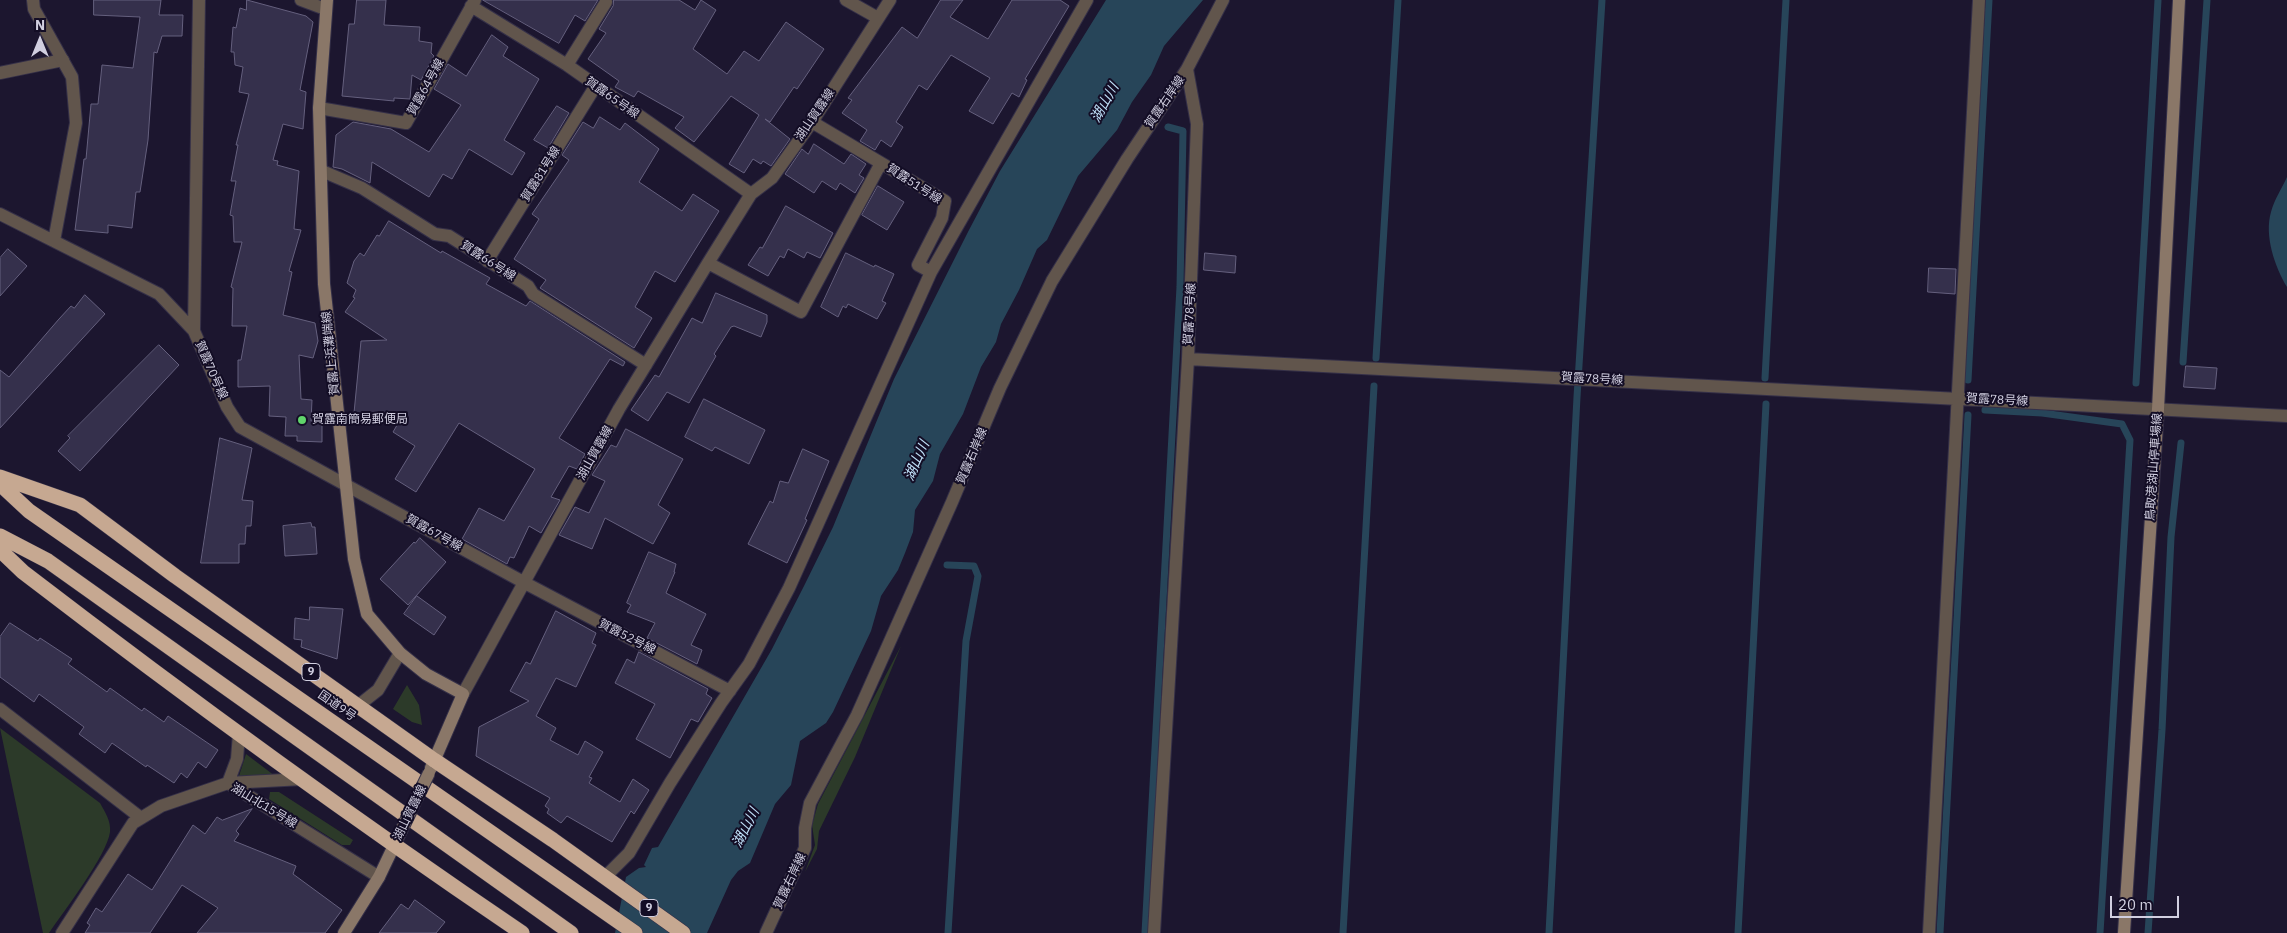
<!DOCTYPE html>
<html>
<head>
<meta charset="utf-8">
<style>
	body { margin:0 }
	#map { position:relative; width:2287px; height:933px; overflow:hidden; background:#1c162f; font-family:"IBM Plex Sans",sans-serif }
	canvas { display:block }
	.north { position:absolute; left:15px; top:15px; width:50px; height:50px; -webkit-text-stroke:4px #130d25; paint-order:stroke; rotate:0deg; font-size:14px; font-weight:700; line-height:20px; text-align:center; color:#d1cfe0 }
	.north::after { content:''; display:block; margin:auto; width:18px; height:22px; background:#d1cfe0; clip-path:polygon(50% 0,100% 100%,50% 72%,0 100%) }
	.scale { position:absolute; left:2110px; top:896px; width:69px; height:22px; box-sizing:border-box; border:2px solid #d1cfe0; border-top:0; padding-left:6px; font-size:15px; line-height:18px; white-space:nowrap; color:#d1cfe0; -webkit-text-stroke:4px #130d25; paint-order:stroke }
</style>
</head>
<body>
<div id="map">
<canvas width="2287" height="933"></canvas>
<div class="north">N</div>
<div class="scale">20 m</div>
</div>
<script>
const c = document.querySelector('canvas').getContext('2d');
c.lineJoin = 'round';
function paint(path, color) { c.fillStyle = color; c.fill(path, 'evenodd'); }
function strokePath(path, color, width, dash) { c.strokeStyle = color; c.lineWidth = width; c.lineCap = dash ? 'butt' : 'round'; c.setLineDash(dash || []); c.stroke(path); }
function drawText(font, color, halo, rows, align = 'center') {
  c.font = font + ' "IBM Plex Sans","Noto Sans JP",sans-serif'; c.lineWidth = 4; c.setLineDash([]); c.textBaseline = 'middle'; c.strokeStyle = halo; c.fillStyle = color; for (const [text, x, y, turn = 0] of rows) {
    c.save(); c.translate(x, y); c.rotate((+turn || 0) * Math.PI / 180); c.textAlign = isNaN(turn) ? turn : align; if (halo) c.strokeText(text, 0, 0); c.fillText(text, 0, 0); c.restore();
  }
}
paint(new Path2D(`
	M901 646 855 757 819 831 817 849 805 872 815 845 812 825 818 804Z
	M407 685 419 705 422 725 412 722 393 709Z
	M0 728 100 803C105 812 111 821 110 832 107 855 64 911 49 933H43Z
	M246 754 275 776 243 779 239 776Z
	M270 792H279L353 840 350 845H342L269 799Z`), '#2c3a29');
paint(new Path2D(`
	M1106 0H1203L1164 46 1151 75 1132 102 1117 130 1078 176 1047 240 1037 249 1019 290 1001 324 996 342 981 367 963 414 940 454 933 481 915 510 913 532 905 553 898 570 881 596 871 631 833 712 826 723 800 741 791 785 775 804 750 863 738 871 731 880 707 933H615L626 877 639 868 646 867 644 865 652 848 658 847 772 649 804 586 833 527 894 379 969 230 1000 171Z
	M2287 177V287C2275 267 2264 236 2271 212 2274 200 2282 188 2287 177Z`), '#274559');
strokePath(new Path2D(`
	M1376 358 1398 0
	M2183 362 2207 0
	M1765 378 1786 0
	M1968 380 1989 0
	M2136 383 2158 0
	M1985 410 2042 413 2122 424 2130 440 2100 933
	M947 565 974 566 978 576 966 641 948 933
	M1145 933 1180 287 1183 131 1168 127
	M1343 933 1374 386
	M1549 933 1577 397 1602 0
	M1738 933 1766 404
	M1940 933 1968 415
	M2148 933 2162 730 2171 537 2181 443`), '#274559', 7);
const building = new Path2D(`
	M94 0H161L159 15H183L182 36H162L157 53 154 52 148 140 140 192H136L132 228 108 225V233L75 230 84 159H86L91 104H98L102 65 133 68 140 17 94 15Z
	M247 0 306 16 313 22 300 90 306 92 303 129 283 124 273 160 278 161 277 165 299 171 294 229 301 230 289 271 292 272 283 315 315 323 318 341 313 358 299 355 301 399 312 400 311 421H322V442L297 441V436H285L286 417 269 416 270 386 238 387V360H241L247 326H232L233 288 231 287 242 242H234L233 216 230 215 236 181H231L238 145H236L249 94 239 92 243 67 235 65 234 52H231L233 27 236 28 240 8 246 10Z
	M357 0H386L384 25 420 27 419 41 432 43 431 53 434 56 421 80 412 75 410 99 394 98V101L342 96 349 24H354Z
	M483 0H598L585 21 575 15 559 43Z
	M614 0H679L695 10 701 0 716 10 693 49 727 74 744 51 759 61 786 22 824 49 797 89 794 87 770 122 765 119 790 139 771 166 763 161 761 164 753 159 744 173 729 164 759 115 731 96 694 142 675 128 684 117 638 91 634 97 615 87 619 81 588 59 606 33 599 29 613 6Z
	M941 0H963L950 17 988 39 1012 0H1060L1069 6 1025 79 1027 80 1019 97 1012 93 993 124 969 111 990 78 951 55 927 90 919 85 896 122 903 127 891 147 881 140 875 150 860 141 867 130 842 113 852 100 848 98 902 27 917 38Z
	M492 35 508 47 503 56 539 79 504 140 525 153 512 175 469 149 452 179 443 174 429 197 372 162 370 183 342 169 333 167 336 135 353 122 391 129 429 152 461 105 434 89 448 64 466 76Z
	M557 106 569 113 548 148 534 140Z
	M600 117 620 130 625 123 659 149 639 182 682 211 693 194 719 211 675 282 655 271 635 307 652 318 634 348 540 288 546 280 514 259 539 219 532 214 569 160 562 155 583 122 593 128Z
	M814 144 844 164 851 154 866 164 859 175 864 178 855 193 840 183 836 190 822 181 814 193 785 174 802 149 808 154Z
	M878 186 904 202 887 230 862 215Z
	M786 206 833 233 820 258 807 252 804 258 788 249 784 258 780 256 768 276 748 265 760 247 762 248Z
	M389 221 441 253 442 251 490 278 486 284 526 306 530 301 625 362 623 366 610 359 559 438 585 454 577 469 569 466 551 497 560 500 541 533 529 526 514 558 510 557 507 564 462 539 479 508 504 521 535 469 459 423 416 492 395 479 415 446 393 432 403 415 354 413 361 341 387 340 345 312 355 298 353 297 356 290 347 283 354 261 360 253 364 256 377 235 379 236Z
	M8 249 27 266 0 296V258Z
	M846 253 874 267 875 265 894 274 882 301 886 303 877 319 848 304 846 308 843 306 838 317 821 307Z
	M1205 253 1236 256 1235 273 1204 270Z
	M1929 268 1956 269 1955 294 1928 292Z
	M716 293 767 315V322L761 337 734 326 731 327 714 354 716 356 689 403 667 392 648 421 631 410 655 375 659 377 692 318 702 323Z
	M85 295 105 314 0 428V370L9 377 59 319 71 306 74 308Z
	M159 345 179 365 80 471 58 451 70 438 68 436Z
	M2186 366 2217 368 2215 389 2184 387Z
	M704 399 765 430 749 464 715 447 712 451 685 437Z
	M626 429 683 459 658 505 670 513 653 544 605 518 592 549 559 535 575 507 589 513 605 481 592 475 611 445 616 447Z
	M220 438 252 448 242 500 253 501 251 526H246L245 544H239V563H201Z
	M803 449 829 461 805 519 807 520 787 563 748 544 770 501 773 503 780 481 788 483Z
	M311 523 312 527H315L317 554 285 556 283 526Z
	M420 538 446 562 408 605 380 579 414 542 415 543Z
	M649 552 676 564 674 572H675L666 593 706 614 691 645 702 650 697 664 647 638 655 623 627 612 631 605 627 603Z
	M417 596 446 617 434 635 404 614Z
	M310 607 343 609 337 659 301 647 302 640 294 639 295 618 309 620Z
	M556 611 596 633 592 643 596 645 576 687 556 678 536 716 556 728 550 740 578 755 585 741 603 752 589 777 592 778 589 783 620 802 633 779 649 790 634 814 631 811 612 842 567 816 561 823 547 813 549 809 545 806 550 798 476 756 479 727 529 701 510 691 526 662 530 664Z
	M10 623 38 641 40 638 72 659 68 664 107 692 110 688 142 711 144 708 164 722 168 716 218 750 206 768 198 762 187 778 181 773 174 783 147 765 146 767 112 743 105 753 79 734 84 727 39 694 34 702 0 677V637Z
	M639 652 708 689 706 694 712 698 698 722 691 719 670 758 636 739 655 704 615 683 627 659 634 663Z
	M252 809 236 831 239 834 234 841 296 866 293 874 342 910 325 933H197L218 908 182 885 150 933H85L90 925 87 923 96 908 102 912 128 874 152 890 193 825 205 834 217 817 222 820Z
	M415 900 445 922 436 933H379L401 904 408 909Z`);
paint(building, '#35304c');
strokePath(building, '#65607e', 1);
const lane = new Path2D(`
	M0 73 63 60`);
const street = new Path2D(`
	M33 0 34 9 72 77 76 123 54 241
	M301 0 325 9
	M846 0 878 18
	M471 6 567 65 751 194
	M567 65 606 2
	M1187 69 1197 124 1188 359 2287 416
	M319 108 406 123 475 0
	M812 122 945 201 942 218 918 265 931 272
	M322 171 362 188 435 234 449 236 528 286 533 294 646 365
	M0 214 159 294 194 331 227 407 240 427 525 583 730 691
	M487 261 595 87
	M708 263 801 312 881 163
	M194 331 199 0
	M463 694 619 409 708 263 751 194 772 178 812 122 890 0
	M359 705 378 690 400 653
	M0 709 141 818
	M239 734 237 759 228 783 303 779
	M605 877 629 853 670 783 721 703 749 664 789 588 931 272 1087 0
	M62 933 133 823 161 806 228 783 379 877
	M766 933 805 848V828L810 803 857 715 952 502 1000 388 1052 281 1127 159 1187 69 1223 0
	M1154 933 1188 359
	M1929 933 1979 0`);
const secondary = new Path2D(`
	M327 0 319 108 324 284 354 559 367 614 400 653 426 674 463 694 431 768
	M344 933 379 877 401 831
	M2124 933 2158 409 2179 0`);
const highway = new Path2D(`
	M0 477 80 505 175 576 434 760 553 840 683 933
	M0 484 29 511 635 933
	M0 536 48 561 571 933
	M0 550 23 572C186 697 352 818 522 933`);
strokePath(lane, '#353048', 14);
strokePath(street, '#353048', 14);
strokePath(secondary, '#353048', 14);
strokePath(highway, '#353048', 16);
strokePath(lane, '#61554c', 12);
strokePath(street, '#61554c', 12);
strokePath(secondary, '#8a7768', 12);
strokePath(highway, '#c6a891', 15);
const secondaryBridge = new Path2D(`
	M401 831 429 773`);
strokePath(secondaryBridge, '#353048', 14, []);
strokePath(secondaryBridge, '#8a7768', 12);
for (const [x, y, r, color] of [
	[302,420,5,"#60d56b"]
]) { const dot = new Path2D(); dot.arc(x, y, r, 0, 2 * Math.PI); c.fillStyle = color; c.fill(dot); strokePath(dot, '#130d25', 2); }
for (const [x, y, w] of [
	[311,672,18],
	[649,908,18]
]) { const box = new Path2D(); box.roundRect(x - w / 2, y - 8.5, w, 17, 4); c.fillStyle = '#130d25'; c.fill(box); strokePath(box, '#d1cfe0', 1); }
drawText('bold 11px', '#d1cfe0', null, [
	["9",311,672],
	["9",649,908]
]);
drawText('12px', '#d1cfe0', '#130d25', [
	["賀露64号線",426,87,-61],
	["賀露65号線",612,98,35],
	["賀露右岸線",1165,102,-56],
	["湖山賀露線",815,115,-56],
	["賀露81号線",541,174,-58],
	["賀露51号線",914,184,33],
	["賀露66号線",488,261,33],
	["賀露78号線",1190,314,-87],
	["賀露上浜灘端線",331,353,-96],
	["賀露70号線",211,370,66],
	["賀露78号線",1592,379,3],
	["賀露78号線",1997,400,3],
	["湖山賀露線",595,453,-61],
	["賀露右岸線",972,456,-67],
	["鳥取港湖山停車場線",2154,467,-86],
	["賀露67号線",434,533,29],
	["賀露52号線",627,637,27],
	["国道9号",337,706,35],
	["湖山北15号線",264,806,31],
	["湖山賀露線",410,813,-64],
	["賀露右岸線",790,881,-65]
]);
drawText('12px', '#d1cfe0', '#130d25', [
	["賀露南簡易郵便局",312,420]
], 'left');
drawText('italic 14px', '#c0e1f9', '#130d25', [
	["湖山川",1105,103,-61],
	["湖山川",917,461,-66],
	["湖山川",746,828,-63]
]);
</script>
</body>
</html>
